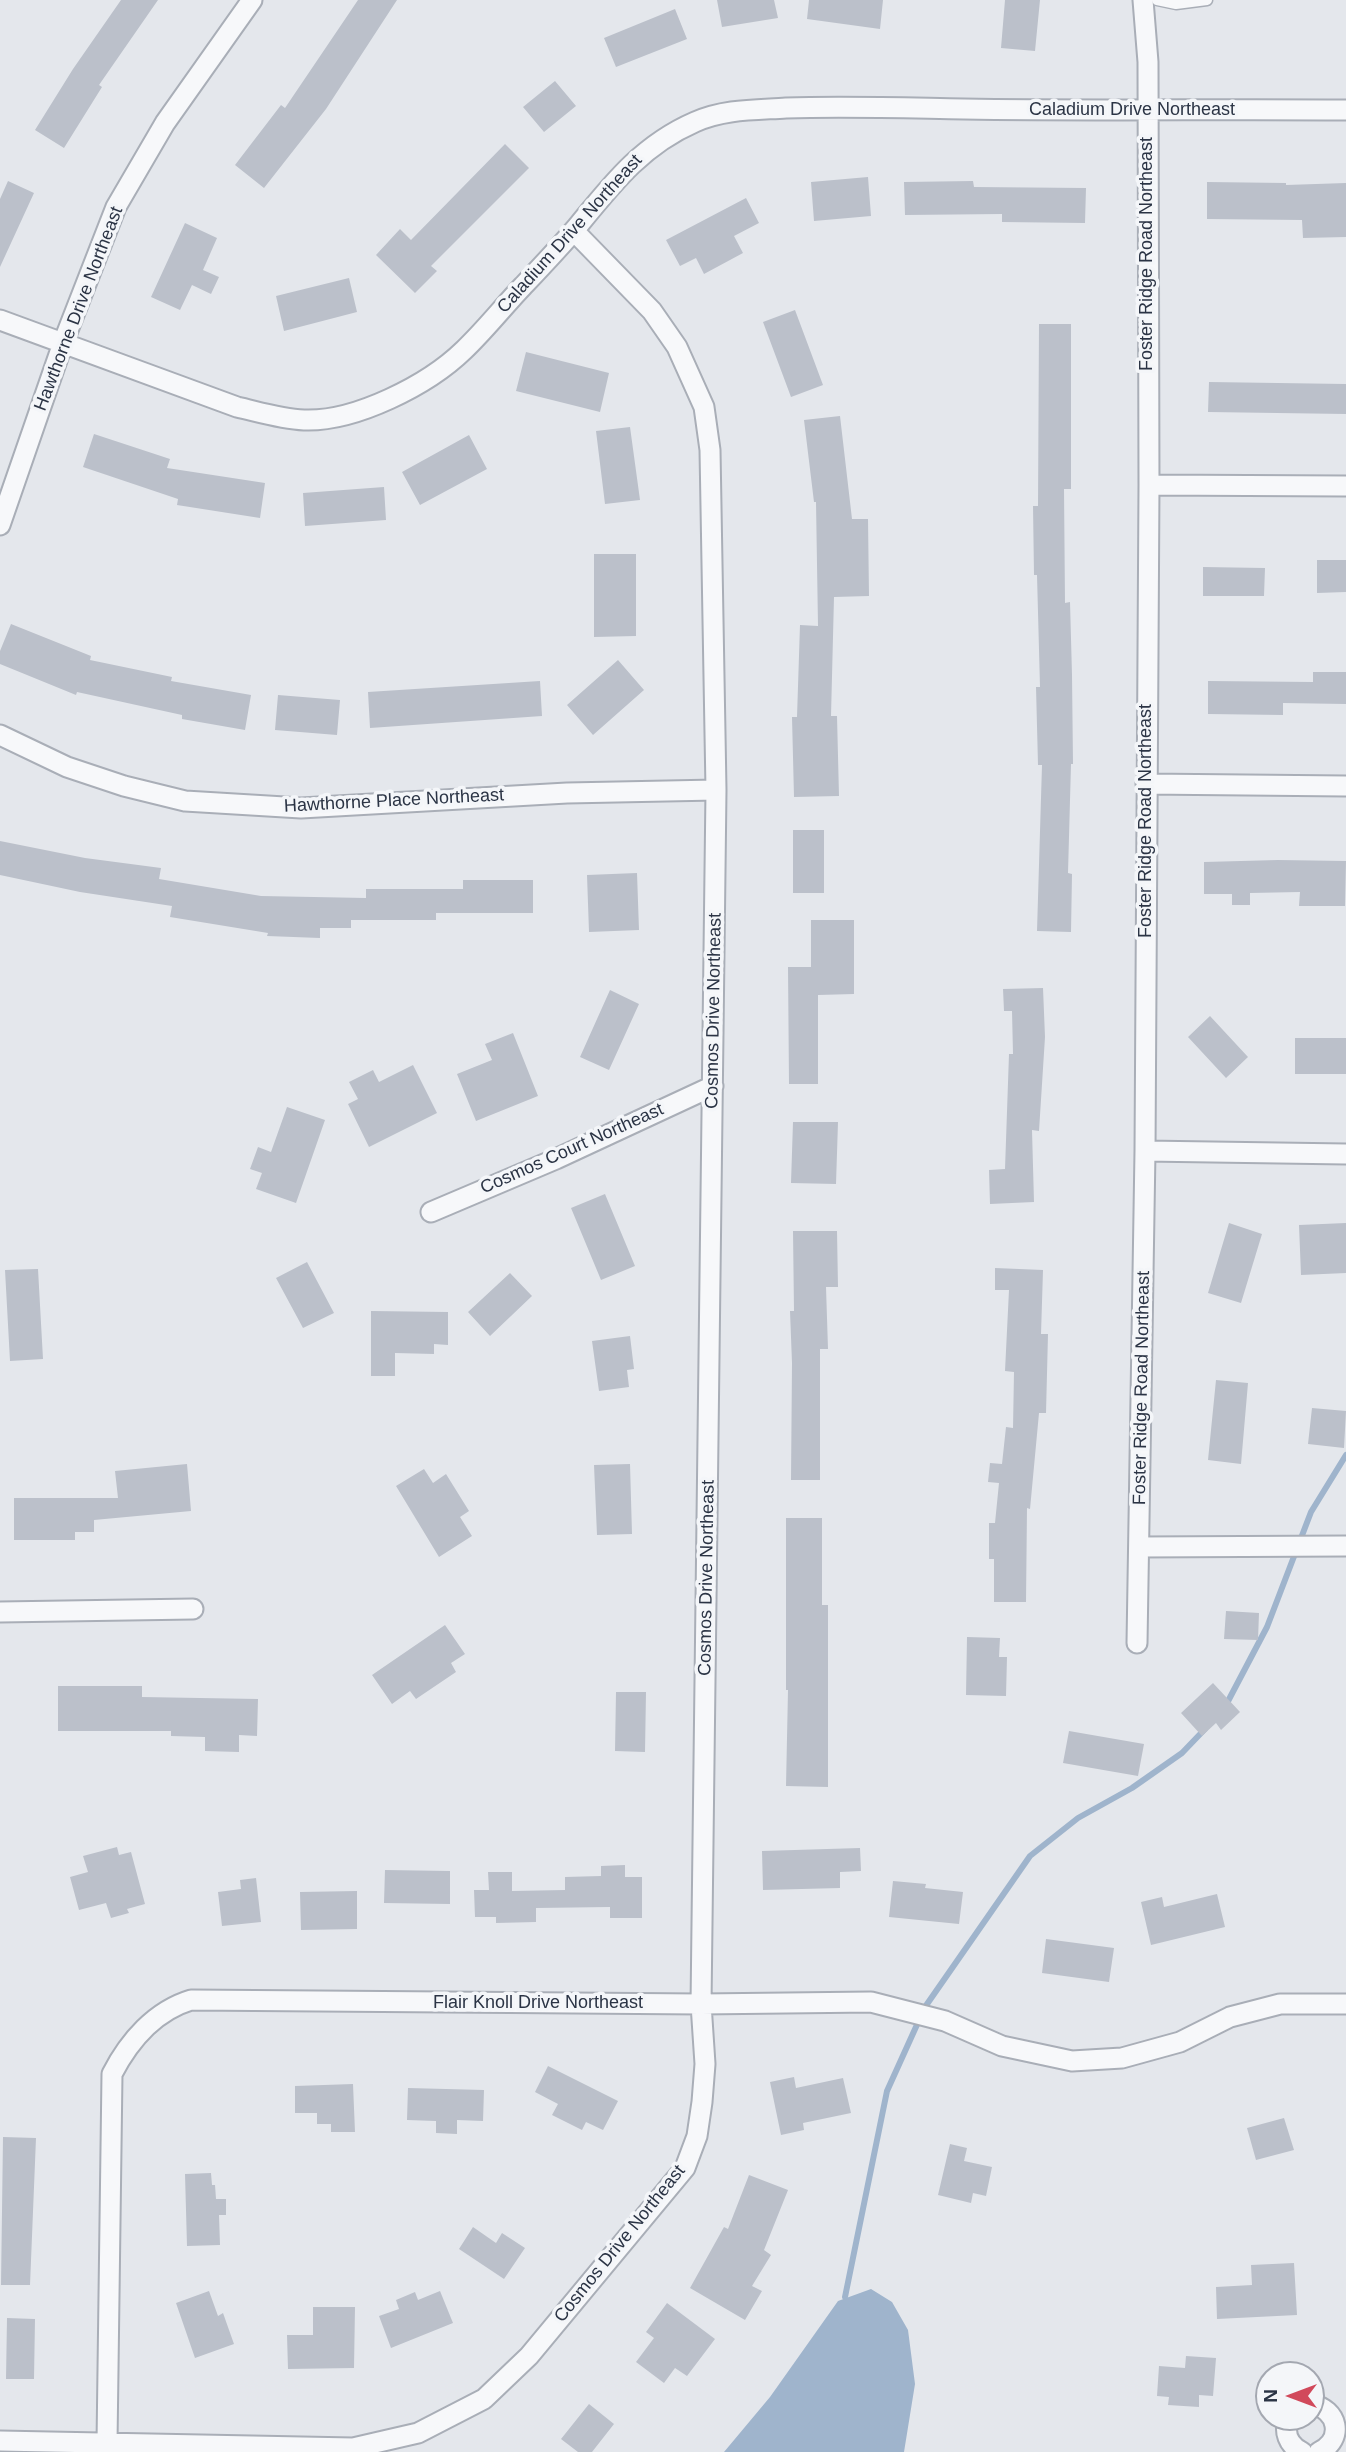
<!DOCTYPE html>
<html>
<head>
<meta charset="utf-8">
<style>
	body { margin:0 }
	#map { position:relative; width:1346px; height:2452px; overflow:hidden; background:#e4e7ec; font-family:Helvetica,sans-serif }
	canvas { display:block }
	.north { position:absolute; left:1255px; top:2361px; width:70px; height:70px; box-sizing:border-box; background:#f4f6f9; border:2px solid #a4a8b1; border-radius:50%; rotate:270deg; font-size:19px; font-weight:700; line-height:28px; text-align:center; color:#2b3445 }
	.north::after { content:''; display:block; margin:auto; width:24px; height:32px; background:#d1495b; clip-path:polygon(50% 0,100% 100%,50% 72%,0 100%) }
</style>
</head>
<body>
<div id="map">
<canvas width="1346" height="2452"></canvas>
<div class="north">N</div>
</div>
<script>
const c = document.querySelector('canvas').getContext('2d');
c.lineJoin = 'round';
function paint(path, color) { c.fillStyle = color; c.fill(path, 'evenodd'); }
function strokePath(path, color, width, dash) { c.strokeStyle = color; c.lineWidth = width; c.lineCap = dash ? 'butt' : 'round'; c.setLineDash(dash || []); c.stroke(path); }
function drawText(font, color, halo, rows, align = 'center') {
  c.font = font + ' Helvetica,sans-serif'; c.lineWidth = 7; c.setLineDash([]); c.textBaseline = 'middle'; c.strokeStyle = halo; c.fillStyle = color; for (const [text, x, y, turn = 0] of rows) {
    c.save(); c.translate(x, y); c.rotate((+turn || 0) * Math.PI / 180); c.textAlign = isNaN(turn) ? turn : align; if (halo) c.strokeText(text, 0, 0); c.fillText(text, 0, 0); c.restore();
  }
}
paint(new Path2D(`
	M871 2289 892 2302 908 2330 915 2384 904 2452H724L770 2397 838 2301Z`), '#9fb4cc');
strokePath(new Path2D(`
	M1226 1705 1267 1627 1311 1512 1346 1455
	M845 2297 887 2091 925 2007 1030 1856 1078 1818 1132 1788 1182 1753 1205 1729`), '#9fb4cc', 6);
paint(new Path2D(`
	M121 0H158L99 85 102 87 64 148 35 130 73 69Z
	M358 0H397L326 109 264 188 235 165 281 105 285 108Z
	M717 0H774L778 18 722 27Z
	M809 0H883L880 29 807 19Z
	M1005 0H1040L1035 51 1001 48Z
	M675 9 687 39 616 67 604 38Z
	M555 81 576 106 544 132 523 107Z
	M505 144 529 168 431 266 437 271 415 293 376 255 400 229 411 240Z
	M868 177 871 216 814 221 811 182Z
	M8 181 34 193 0 267V199Z
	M973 181 974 187 1086 188 1085 223 1002 222V214L905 215 904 182Z
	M1207 182 1286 183V185L1346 183V237L1303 238 1302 220 1207 219Z
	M746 198 759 223 734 236 743 253 704 274 696 258 680 266 666 240Z
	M185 223 217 238 203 270 219 277 211 294 192 285 180 310 151 297Z
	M349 278 357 312 284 331 276 296Z
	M795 310 823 385 791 397 763 322Z
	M1039 324H1071V489H1064L1065 603 1070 602 1072 675 1073 764H1071L1068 873 1072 874 1071 932 1037 931 1042 765H1038L1036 687H1040L1037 575H1034L1033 506H1038Z
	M526 352 609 373 600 412 516 391Z
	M1209 382 1346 384V414L1208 412Z
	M840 416 852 519H868L869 596 834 597 831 716H837L839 796 794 797 792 717H797L800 625 818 626 816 502H814L804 420Z
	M630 427 640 500 605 504 596 431Z
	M94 434 170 459 167 468 265 483 260 518 177 505 178 499 83 467Z
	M469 435 487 469 420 505 402 472Z
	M384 487 386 520 305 526 303 493Z
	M594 554H636V636L594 637Z
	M1317 560H1346V592L1317 593Z
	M1203 567 1265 568 1264 596H1203Z
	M11 624 91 656 90 660 172 677 171 681 251 695 245 730 182 719V715L77 692 76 695 0 664V651Z
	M618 660 644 690 593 735 567 705Z
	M1313 672H1346V704L1283 703V715L1208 714V681L1313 682Z
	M540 681 542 716 370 728 368 692Z
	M278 695 340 700 337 735 275 730Z
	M793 830H824V893H793Z
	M0 841 85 858 161 868 159 879 261 896 366 898V889H463V880H533V913H436V920H351V928H320V938L267 936 268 933 170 917 172 906 80 892 0 875Z
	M1278 860 1346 861 1345 906H1299L1300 892 1250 893V905H1232V894H1204V862Z
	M637 873 639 930 589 932 587 875Z
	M811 920H854V994L818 995V1084H789L788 967H811Z
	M1043 988 1045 1037 1039 1131 1032 1130 1034 1202 990 1204 989 1170 1005 1169 1009 1054H1013L1012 1011H1004L1003 989Z
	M610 990 639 1004 609 1070 580 1057Z
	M1210 1016 1248 1057 1226 1078 1188 1037Z
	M513 1033 538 1096 476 1121 457 1074 492 1060 485 1044Z
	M1295 1038H1346V1074H1295Z
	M413 1065 437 1113 369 1147 348 1104 358 1099 349 1082 373 1070 379 1082Z
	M287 1107 325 1120 296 1203 256 1189 262 1173 250 1169 258 1147 271 1152Z
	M793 1122H838L836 1184 791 1183Z
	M605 1194 635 1266 601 1280 571 1208Z
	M1229 1223 1262 1234 1241 1303 1208 1293Z
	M1346 1223V1273L1301 1275 1299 1225Z
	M793 1231H837L838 1287H826L828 1349H820V1480H791L792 1363 790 1311H794Z
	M307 1262 334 1313 303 1328 276 1278Z
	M995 1268 1043 1270 1041 1334H1048L1046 1413H1039L1030 1509 1027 1508 1026 1602H994V1559H989V1523H995L999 1483 988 1482 990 1463 1002 1464 1006 1427 1013 1428 1014 1372 1005 1371 1009 1290H995Z
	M38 1269 43 1359 10 1361 5 1270Z
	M510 1273 532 1296 490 1336 468 1312Z
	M371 1311 448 1312V1345L434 1344V1354L395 1353V1376H371Z
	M630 1336 634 1369 627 1370 629 1387 599 1391 592 1341Z
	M1216 1380 1248 1383 1241 1464 1208 1460Z
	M1312 1408 1346 1411 1344 1448 1308 1444Z
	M187 1464 191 1511 94 1520V1532H75V1540H14V1498H118L115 1471Z
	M630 1464 632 1534 597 1535 594 1465Z
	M424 1469 433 1483 446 1474 469 1511 460 1517 472 1536 439 1557 396 1486Z
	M786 1518H822V1605H828V1787L786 1786 788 1690H786Z
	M1226 1611 1259 1613 1258 1640 1224 1639Z
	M445 1625 465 1654 451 1663 456 1672 416 1699 410 1691 392 1704 372 1675Z
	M967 1637 1000 1638 999 1657H1007L1006 1696 966 1695Z
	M1213 1683 1240 1712 1221 1730 1216 1723 1202 1736 1181 1713Z
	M58 1686H142V1697L258 1699 257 1736 239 1735V1752L205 1751V1737L171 1736V1731H58Z
	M616 1692H646L645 1752 615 1751Z
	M1069 1731 1144 1744 1138 1776 1063 1763Z
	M117 1847 119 1855 131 1852 145 1904 127 1909 129 1913 111 1918 106 1903 79 1910 70 1877 88 1872 83 1856Z
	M860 1848 861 1871 840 1872V1888L763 1890 762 1851Z
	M625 1865V1877H642V1918H610V1907L536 1908V1922L496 1923V1917H475L474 1890H489L488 1872H512V1891L565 1890V1877L601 1876V1866Z
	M385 1870 450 1871V1904L384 1903Z
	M256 1878 261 1922 222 1926 218 1892 241 1889 240 1880Z
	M893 1881 926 1884 925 1888 963 1892 959 1924 889 1917Z
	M357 1891V1929L301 1930 300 1892Z
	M1217 1894 1225 1927 1151 1945 1141 1902 1162 1897 1164 1907Z
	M1046 1939 1114 1948 1109 1982 1042 1973Z
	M548 2066 618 2101 603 2130 586 2122 582 2130 552 2115 558 2104 535 2092Z
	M794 2077 796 2088 843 2078 851 2113 803 2123 804 2130 781 2135 770 2082Z
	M353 2084 355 2132H331V2124H317V2113H295V2086Z
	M408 2088 484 2090 483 2121 457 2120V2134L436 2133V2121L407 2120Z
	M1284 2118 1294 2150 1256 2160 1247 2128Z
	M3 2137 36 2138 30 2285H1Z
	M950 2144 967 2148 964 2161 992 2167 986 2196 973 2193 971 2203 938 2195Z
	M211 2173 212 2185H215L216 2199H226V2215H219L220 2245 187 2246 185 2174Z
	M749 2175 788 2190 764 2250 771 2255 752 2286 762 2291 745 2320 690 2288 724 2227 728 2229Z
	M473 2227 496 2243 502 2233 525 2248 504 2279 459 2249Z
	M1294 2263 1297 2315 1217 2319 1216 2287 1252 2285 1251 2265Z
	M209 2291 218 2316 223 2313 234 2344 195 2358 176 2303Z
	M440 2291 453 2323 391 2348 379 2316 399 2309 396 2300 415 2292 418 2300Z
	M667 2303 715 2339 687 2376 675 2368 664 2383 636 2362 654 2338 646 2332Z
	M313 2307H355L354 2368 288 2369 287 2335H313Z
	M7 2318 35 2319 34 2379H6Z
	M1186 2356 1216 2358 1213 2396 1199 2395V2407L1168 2405 1169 2397 1157 2396 1159 2366 1185 2368Z
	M589 2404 614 2424 592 2452H578L561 2439Z`), '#bbc0ca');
const service = new Path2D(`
	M1157 0 1176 4 1207 0`);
const minor = new Path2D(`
	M0 320 237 407C259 412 281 419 304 420 355 422 428 385 464 350 485 330 503 307 523 286 541 267 560 247 577 227 612 184 642 145 695 122 724 109 755 110 786 108 845 106 905 108 964 109 1091 111 1219 109 1346 110
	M1149 485 1346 486
	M0 525 63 343 116 207 165 123 252 0
	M0 735 67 767 124 786 185 801 301 808 567 793 716 790
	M1146 784 1346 786
	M1145 1151 1346 1154
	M431 1212 556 1159 713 1086
	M1140 1547 1346 1546
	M0 1612 193 1609
	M1137 1643 1145 1151 1149 485 1148 62 1143 0
	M1311 2404C1338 2409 1345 2439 1319 2452
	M1289 2417C1283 2432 1288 2445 1302 2452
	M0 2441 353 2448 418 2433 484 2399 529 2356 685 2168 697 2136 702 2102 705 2064 701 2004 716 790 710 450 704 407 677 347 652 311 574 231
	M107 2443 112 2074C129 2041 155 2011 191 2000L701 2004 871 2002 945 2021 1002 2046 1072 2061 1122 2058 1180 2042 1230 2017 1280 2004H1346`);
strokePath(service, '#a9aeb7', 13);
strokePath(minor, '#a9aeb7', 23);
strokePath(service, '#f7f8fa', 10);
strokePath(minor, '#f7f8fa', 19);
drawText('18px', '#2b3445', '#f4f6f9', [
	["Caladium Drive Northeast",1132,110],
	["Caladium Drive Northeast",570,234,-48],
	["Foster Ridge Road Northeast",1147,254,-90],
	["Hawthorne Drive Northeast",79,309,-69],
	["Hawthorne Place Northeast",394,801,-3],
	["Foster Ridge Road Northeast",1146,821,-90],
	["Cosmos Drive Northeast",714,1011,-89],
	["Cosmos Court Northeast",572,1149,-24],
	["Foster Ridge Road Northeast",1142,1388,-89],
	["Cosmos Drive Northeast",707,1578,-89],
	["Flair Knoll Drive Northeast",538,2003],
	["Cosmos Drive Northeast",620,2244,-51]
]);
</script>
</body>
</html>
